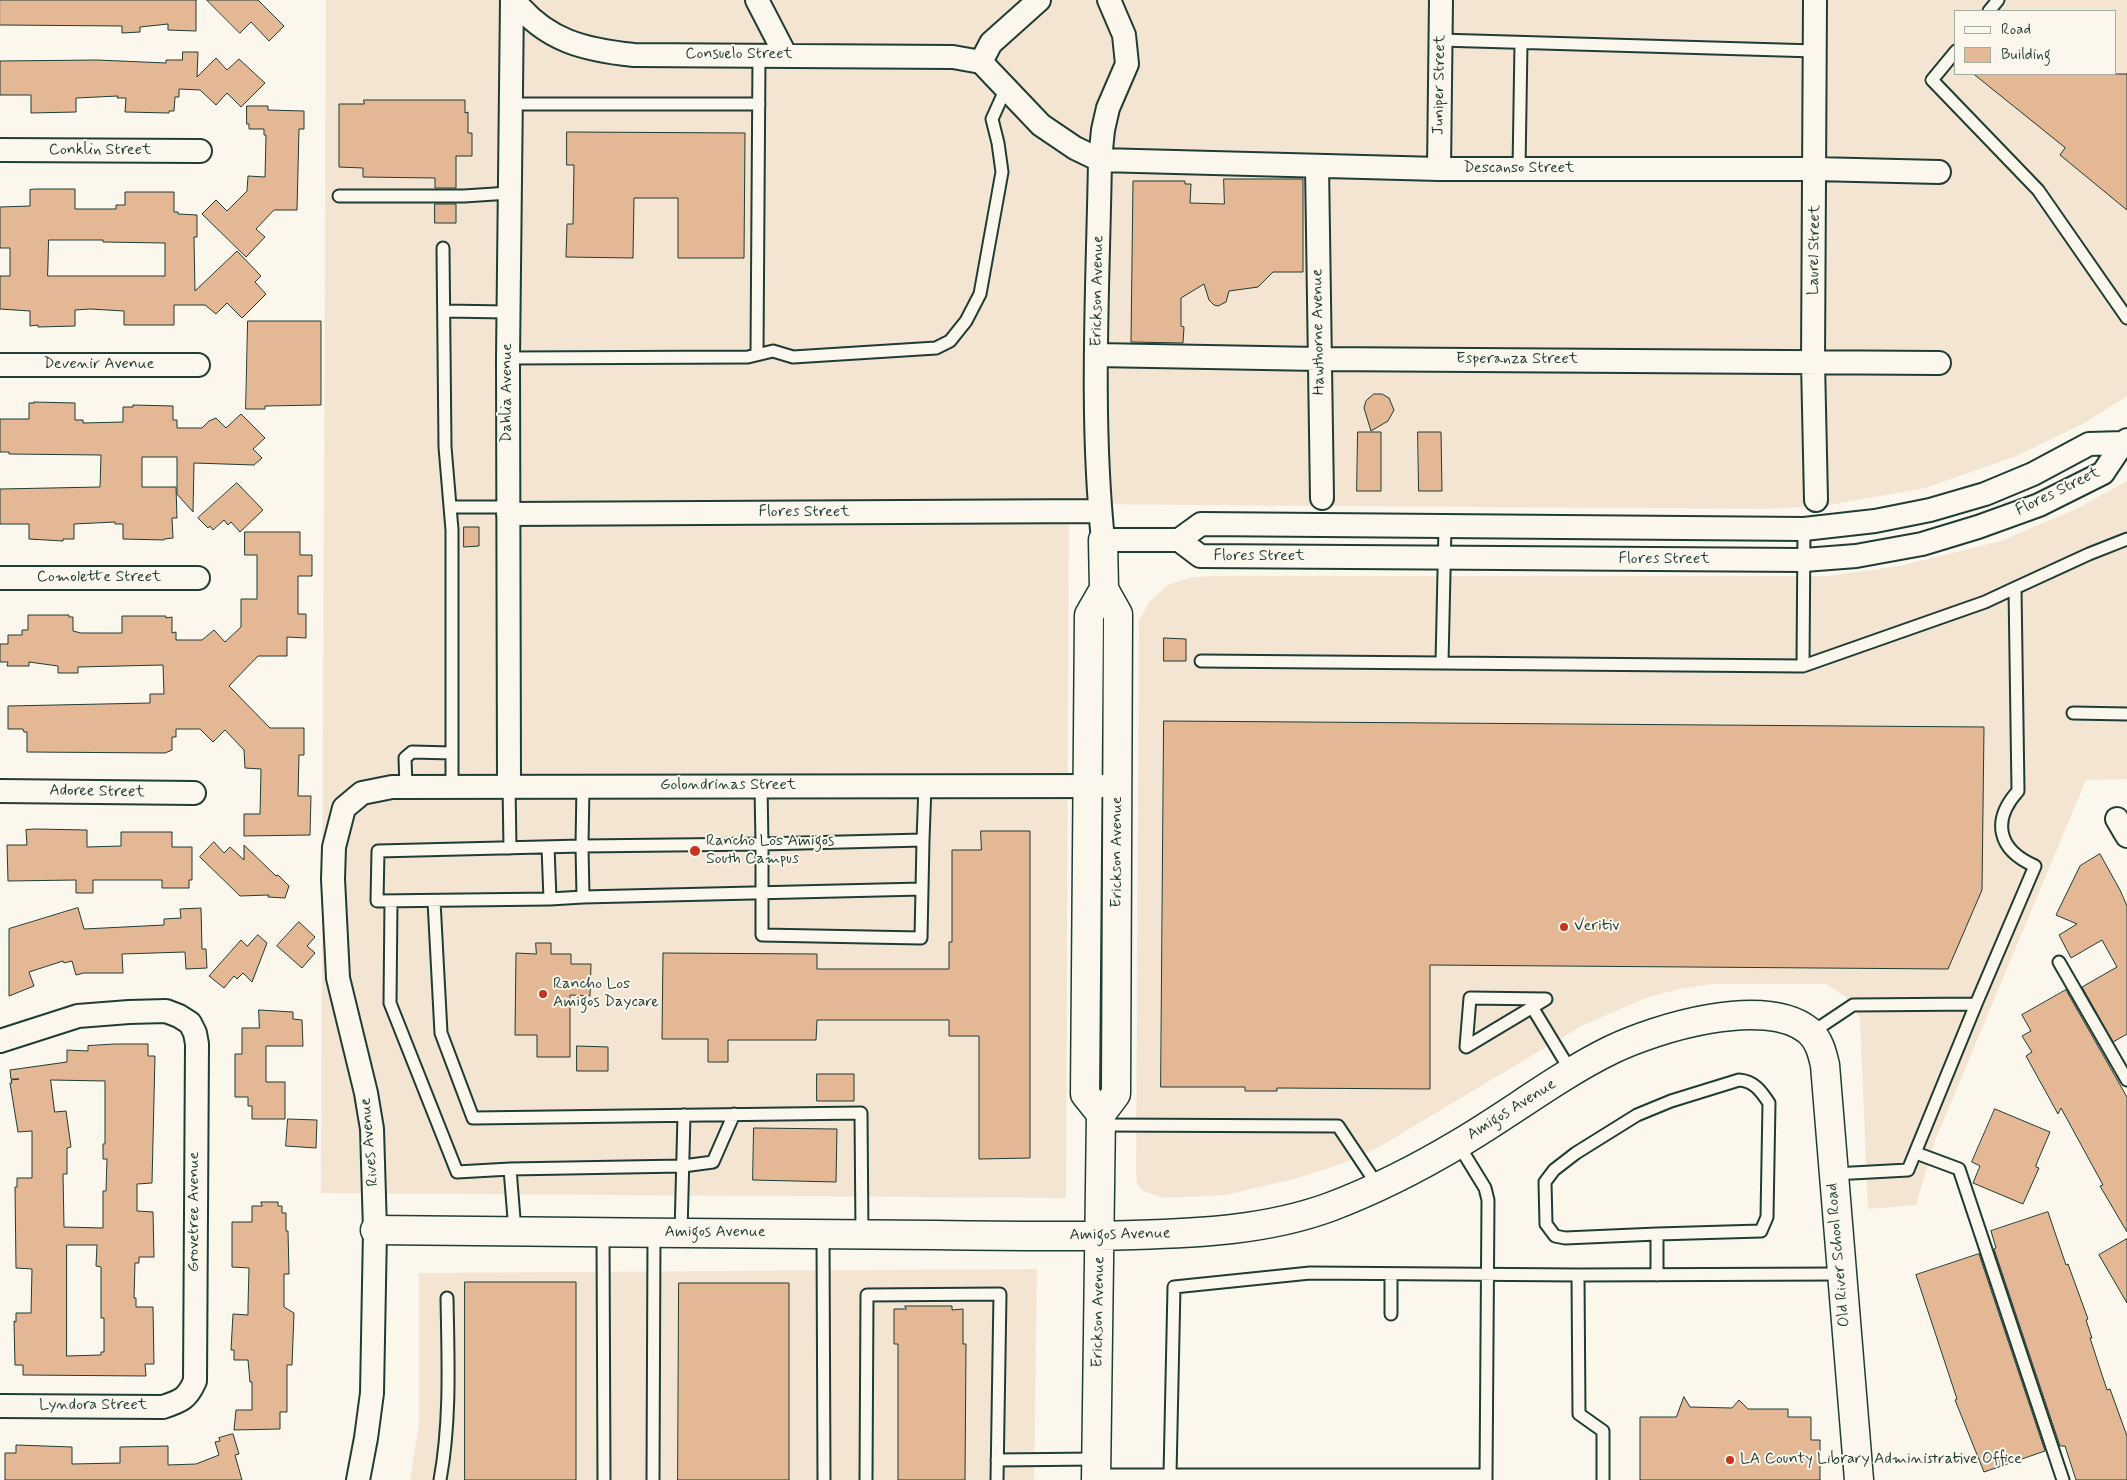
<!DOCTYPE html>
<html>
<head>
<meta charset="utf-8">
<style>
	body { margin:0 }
	#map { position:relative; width:2127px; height:1480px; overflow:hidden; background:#fbf7ec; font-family:Mynerve,sans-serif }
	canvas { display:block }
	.legend { position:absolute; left:1954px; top:10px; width:162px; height:65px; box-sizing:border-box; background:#fbf7ec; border:1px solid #a3ada2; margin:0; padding:6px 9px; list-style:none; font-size:15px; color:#1f3d34 }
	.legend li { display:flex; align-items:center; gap:10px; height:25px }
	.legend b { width:25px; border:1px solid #a3ada2 }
</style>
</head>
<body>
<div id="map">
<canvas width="2127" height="1480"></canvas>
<ul class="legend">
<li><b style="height:6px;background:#fbf7ec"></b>Road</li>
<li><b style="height:14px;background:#e4b795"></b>Building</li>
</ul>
</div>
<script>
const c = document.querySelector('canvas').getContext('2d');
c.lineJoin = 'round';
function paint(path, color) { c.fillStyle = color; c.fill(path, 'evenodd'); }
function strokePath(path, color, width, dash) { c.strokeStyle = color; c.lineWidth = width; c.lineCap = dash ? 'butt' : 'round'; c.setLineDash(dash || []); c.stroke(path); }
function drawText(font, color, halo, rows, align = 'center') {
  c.font = font + ' Mynerve,sans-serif'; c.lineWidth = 4; c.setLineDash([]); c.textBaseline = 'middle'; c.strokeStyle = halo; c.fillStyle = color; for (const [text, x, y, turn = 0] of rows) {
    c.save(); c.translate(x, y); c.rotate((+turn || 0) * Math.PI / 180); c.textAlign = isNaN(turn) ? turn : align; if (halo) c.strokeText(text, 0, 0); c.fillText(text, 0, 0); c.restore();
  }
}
paint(new Path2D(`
	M326 0H2127V396L2086 422 2014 457 1925 488 1829 505 1767 509 1069 504 1066 1198 321 1193ZM1956 11H2116V74H1956Z
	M2127 481V779L2086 780 1934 1143 1916 1205 1868 1209 1860 1017 1846 997 1826 984H1712L1679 989 1646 998 1583 1025 1379 1147 1344 1163 1298 1178 1225 1195 1164 1198 1143 1191 1137 1183 1136 1172 1139 620 1150 601 1168 585 1193 577 1217 576H1828L1900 566 2001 541 2076 509Z
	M1037 1269 1034 1480H410L419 1423V1273Z`), '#f4e4d2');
const building = new Path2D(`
	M0 0H196V31L168 30V24L140 27V32L122 33V26L0 25Z
	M207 0H258L284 26 269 41 251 22 240 33Z
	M183 52H198L197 77 216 58 227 70 239 59 265 83 241 107 227 93 216 105 200 90 179 89V97H175L174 111H169V113L125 112 126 98H117L118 96 76 98V112L31 113V95H0V61L97 60 166 63V60H182Z
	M1974 74H2127V210L2060 155 2065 148Z
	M364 100H465V113L468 112V133H472V156H456V188H435V178L363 177V168L339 167V104H364Z
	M247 106H268V110L304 111V129H299L297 210H274L256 229 265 237 246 257 202 214 216 200 227 211 247 191 248 176 265 177 266 135H264V129H249V124H247Z
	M567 132 745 133 744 258H678V198H634L633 258 566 257 567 224H573L574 165H567Z
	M1224 179H1303V272H1273L1258 287 1229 291 1226 302 1218 306 1214 305 1209 300 1204 284 1181 298V326L1184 327 1183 343 1131 342 1133 181H1185V184H1191L1190 203 1224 204Z
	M36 189H75V209H116V205H125V192H174V212H178V214L197 215V237H194L195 291 237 251 261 276 255 282 266 294 242 318 227 303 216 314 205 305H174V325H124V311L90 309 75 310V326L38 327V325L30 326V311L0 309V276H10V248H0V207L30 206V190ZM49 240H103V242L165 243V276H48Z
	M435 204H456V223H435Z
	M248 321H321V405L265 406V409H246Z
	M1374 394H1382L1389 398 1394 410 1388 421 1371 431 1364 408 1366 401Z
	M34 402 75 403V420H83V423L123 422V407H133V405L173 406V420H177V428H202L209 421 216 418 226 428 241 414 265 438 253 449 262 458 254 465 194 463 193 512 177 494V457H142V487H176L177 518H172L173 538 164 539V540L123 539V524H115V522L74 524V539H63V541L29 539V524H0V489L100 487 101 455 9 454V452H0V419H29V403H34Z
	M1358 432H1381V491H1357Z
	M1418 432H1441L1442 491H1419Z
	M237 483 263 510 240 532 231 522 228 525 224 520 213 530 210 526 208 528 198 518Z
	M464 527H479V546L464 547Z
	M245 532H300V555H312V576H298V614H306V638L287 637V656H258L229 686 270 728H304V755H299L298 796H311L310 835 244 836V814H260L261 769 245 768 244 750 225 730 213 742 200 729H176V737H172V750L165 753 27 752V732H24L23 729H8V706L150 703V694H164L163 665 78 667V673H58V666L29 662V666H7L8 662H0V644H8V635H22V630H28V615H69V617H73V631L81 633H122V616H166V618L172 617V633L176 632V640H202L214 630 225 642 241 627V599H257V555H245Z
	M1164 638 1186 639V661H1164Z
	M1164 721 1984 727 1982 890 1948 969 1430 965V1089L1277 1088V1091H1245V1087H1161Z
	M35 829 87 830V847L121 846V832H172V847H192V880H189V888H162V880H93V893H76V880L8 881 7 845H27L26 830Z
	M981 831H1030V1158L979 1159V1036H949V1020H817L816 1040H728V1062H708V1039H662L663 953 817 954V969H949V942H952V850H981Z
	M214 842 224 853 230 847 244 860V845L276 876 278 875 289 886 285 898 268 897 269 895 240 896 200 857Z
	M2100 854 2120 890 2127 906V1034L2113 1042 2082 987 2117 967 2102 940 2071 958 2059 935 2077 924 2056 915 2080 866Z
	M78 908 84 929 164 925V919L181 918 180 909 201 908 202 949H206L207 968 186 969 185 952 122 954 123 973H84L76 975 72 961 64 963 63 961 29 972 34 986 9 996V929Z
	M299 922 315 937 307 946 315 953 302 968 277 946Z
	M258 935 267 943 252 982 243 973 237 979 234 976 224 988 209 976 241 940 247 946Z
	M536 943H551V954H571V964H591L590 996 570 995V1057H537V1035H515L516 953 536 954Z
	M2066 990 2127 1097V1232L2100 1186 2103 1185 2061 1108 2058 1114 2026 1056 2032 1052 2022 1036 2031 1031 2022 1015Z
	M259 1010 293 1012V1019L302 1020 303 1046H266V1082H285V1119H252V1106H248V1097H235V1054H242V1028H259Z
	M115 1044H148V1056H155L152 1183 137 1184V1211L153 1212 154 1257H139V1263H135L134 1298H136V1307H153L154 1364H145L146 1376 23 1375V1365H15L14 1321 16 1322V1313H31L32 1269 16 1268 15 1187H17V1178H32V1131L18 1132 10 1083H12L11 1080 19 1079H11L10 1070 67 1062V1050L88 1051V1046ZM51 1080 105 1081V1144H103V1159H107L106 1191H103V1228L64 1227 63 1174H67V1148L71 1147 66 1111 55 1112ZM67 1245H97L96 1266 101 1267V1318H104V1352H101V1355L67 1356Z
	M577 1046 608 1047V1071H577Z
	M817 1074H854V1101H817Z
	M1995 1109 2050 1132 2036 1165V1167L2039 1168 2023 1204 1973 1183 1980 1166 1972 1162Z
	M288 1119 317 1120 316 1148 286 1146Z
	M754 1128 837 1129 836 1182 753 1180Z
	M261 1202H278V1206H282V1213H286V1231H288L289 1274H284V1307L294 1313 292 1365H287V1412H280V1429L234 1430 236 1410H252V1382H250L248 1360H234V1350H231L233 1314 248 1315V1307L249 1268 232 1267V1222H252V1206H262Z
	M2048 1212 2066 1265 2068 1264 2088 1319 2086 1320 2092 1338H2090L2107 1390 2110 1389 2127 1436V1480H2076L2065 1446H2060L1994 1249 1996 1248 1991 1231Z
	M2127 1239V1303L2099 1255Z
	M1979 1254 2045 1451 1984 1472 1955 1400 1957 1399 1916 1275Z
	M465 1282H576V1480H465Z
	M679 1283H789V1480H678Z
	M905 1306H952V1310L963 1309V1344H966L965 1480H898V1344H894V1309H906Z
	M1684 1397 1690 1407 1732 1408 1739 1400 1748 1409H1788V1417H1811V1440H1820V1480H1640V1417H1676Z
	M233 1434 239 1454 235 1455 242 1480H5V1453H16V1445L72 1447V1464L120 1463V1447L168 1446V1465L196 1464 219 1455 215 1442 220 1441 219 1438Z`);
paint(building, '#e4b795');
strokePath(building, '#1f3d34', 1);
const lane = new Path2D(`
	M1989 11 1998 0
	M1440 40 1815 51
	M1956 51 1932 80 2038 190 2127 318
	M511 104H759
	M1519 169 1521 43
	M339 196H464L510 193
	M443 248 445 447 452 530V786
	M444 311 508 312
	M757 353 759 56
	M508 358 748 357 773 351 793 357 936 348 950 341 966 321 980 294 1002 172 998 143 992 119 1006 88
	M450 507H508
	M1201 661 1803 666 1985 602 2015 588
	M1442 663 1445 527
	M1803 666 1804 529
	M2073 713 2127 714
	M509 785 510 848
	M583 785 582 846 762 844V935L921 938 923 840
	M761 786 762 844 923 840 925 786
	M406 787 405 758 412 752 452 753
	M548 847 550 899 377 901 378 851 582 846 583 897 922 889
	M550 899 583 897
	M391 901 390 1003 457 1172 510 1169 515 1231
	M434 901 441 1033 473 1118 861 1113 862 1235
	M2059 962 2127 1080
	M1470 998 1546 999 1466 1047Z
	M1532 1007 1572 1073
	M1811 1033 1853 1005 1976 1004
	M1101 1125 1338 1126 1378 1186
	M1458 1144 1485 1188 1488 1200 1486 1480
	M1916 1153 1959 1169 2063 1480
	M510 1169 683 1166 713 1162 734 1114
	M1834 1174 1908 1170 1976 1004 2035 866C1998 850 1991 821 2018 791L2015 588 2089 554 2127 539
	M603 1233 604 1480
	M681 1233 684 1115
	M823 1234 824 1480
	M1657 1234 1565 1238 1555 1236 1546 1224 1545 1182 1554 1170 1576 1153 1637 1115 1671 1101 1739 1080C1754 1081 1761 1091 1769 1103L1767 1217 1761 1231 1657 1234V1275
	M1578 1275 1579 1414 1603 1431V1480
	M1391 1314V1274
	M997 1460 1096 1459
	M1096 1475H1486
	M1170 1475 1174 1287 1310 1273 1578 1275 1841 1274
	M440 1480C451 1420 448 1358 447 1298
	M653 1480 654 1233
	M866 1480 867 1295 1000 1294 997 1480`);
const street = new Path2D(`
	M514 0C546 41 585 50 634 55L953 57 981 62 1041 125 1075 148 1100 160 1439 169H1815L1939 172
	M757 0 786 56
	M1109 0 1124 35 1127 64 1108 108 1103 130 1100 160C1098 286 1090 414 1103 540H1179L1201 524 1804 529 1875 521 1930 510 1985 494 2033 474 2089 444 2123 443
	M1815 0 1813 362 1816 500
	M981 62 991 43 1039 0
	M0 150 200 151
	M1317 166 1322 498
	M1439 169 1441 0
	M1096 355 1319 359 1939 363
	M0 365H198
	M508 514 1100 511
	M1179 540 1200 556 1804 560 1856 556 1922 544 1978 527 2039 505 2103 473 2123 443 2127 440
	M0 578H198
	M509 785 508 358 512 0
	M0 791 194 793
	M2117 819 2127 836
	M0 1041 78 1016 129 1012 166 1011 179 1016 190 1023 195 1033 197 1044 195 1381C187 1399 181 1401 163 1407L0 1406
	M358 1480 366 1438 372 1393 375 1230 372 1129 366 1093 338 978 333 879 334 847 344 808 362 793 392 787 1118 786`);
const secondary = new Path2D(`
	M1101 1114 1085 1094 1089 615 1104 589 1103 540
	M375 1230C561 1232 748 1234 934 1235 1001 1236 1067 1237 1134 1235 1200 1233 1267 1230 1330 1207 1375 1190 1420 1167 1460 1143 1511 1113 1558 1076 1611 1050 1656 1028 1765 995 1809 1031 1819 1040 1822 1052 1825 1065L1859 1480
	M1096 1480 1101 1114 1116 1094 1118 614 1104 589`);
strokePath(lane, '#1f3d34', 15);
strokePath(street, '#1f3d34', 26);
strokePath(secondary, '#1f3d34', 31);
strokePath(lane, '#fbf7ec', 11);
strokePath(street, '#fbf7ec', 22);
strokePath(secondary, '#fbf7ec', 28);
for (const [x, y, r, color] of [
	[695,851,6,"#c8321e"],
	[1564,927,5,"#c8321e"],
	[543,994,5,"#c8321e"],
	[1730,1460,5,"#c8321e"]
]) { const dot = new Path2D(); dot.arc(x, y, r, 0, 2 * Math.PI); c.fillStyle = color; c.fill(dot); strokePath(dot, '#fbf7ec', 2); }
drawText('16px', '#1f3d34', '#fbf7ec', [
	["Consuelo Street",739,55],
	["Juniper Street",1440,85,-89],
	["Conklin Street",100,151],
	["Descanso Street",1519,169],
	["Laurel Street",1815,250,-89],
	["Erickson Avenue",1098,291,-89],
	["Hawthorne Avenue",1319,332,-91],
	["Esperanza Street",1517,360],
	["Devenir Avenue",99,365],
	["Dahlia Avenue",508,393,-90],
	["Flores Street",2058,492,-26],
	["Flores Street",804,513],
	["Flores Street",1259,557],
	["Flores Street",1664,560],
	["Comolette Street",99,578],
	["Golondrinas Street",728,786],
	["Adoree Street",97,792,1],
	["Erickson Avenue",1118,852,-90],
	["Amigos Avenue",1512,1110,-32],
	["Rives Avenue",370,1142,-95],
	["Grovetree Avenue",195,1212,-90],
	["Amigos Avenue",715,1233],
	["Amigos Avenue",1120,1235,-1],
	["Old River School Road",1839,1255,-95],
	["Erickson Avenue",1099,1312,-89],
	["Lyndora Street",93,1406]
]);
drawText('16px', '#1f3d34', '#fbf7ec', [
	["Rancho Los Amigos",706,842],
	["South Campus",706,860],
	["Veritiv",1574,927],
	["Rancho Los",553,985],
	["Amigos Daycare",553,1003],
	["LA County Library Administrative Office",1740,1460]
], 'left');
</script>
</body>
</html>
